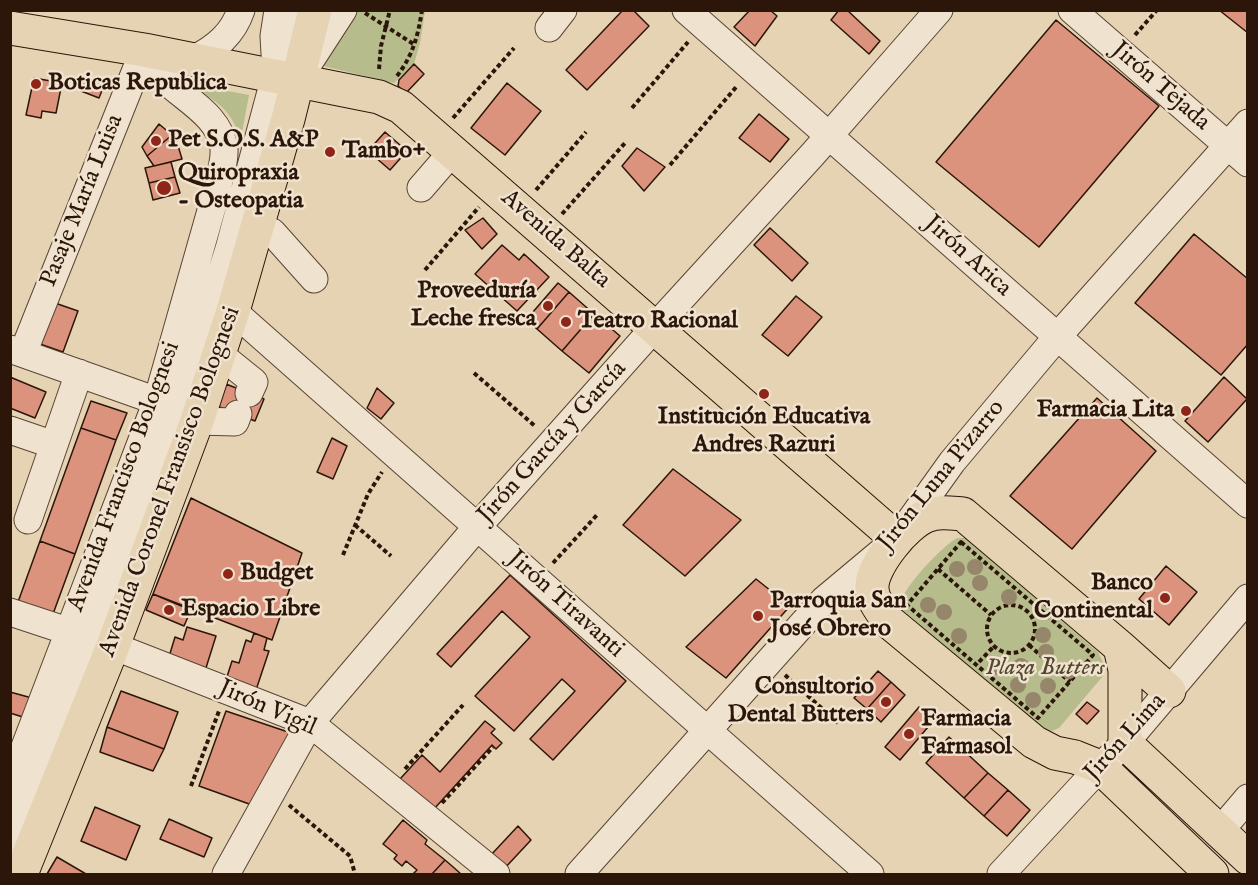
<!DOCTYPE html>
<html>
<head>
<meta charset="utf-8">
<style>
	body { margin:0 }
	#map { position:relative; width:1258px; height:885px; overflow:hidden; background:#e6d3b3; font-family:"IM FELL English",serif }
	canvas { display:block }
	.frame { position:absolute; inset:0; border:12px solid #2b1609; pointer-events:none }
</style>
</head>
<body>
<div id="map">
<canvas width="1258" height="885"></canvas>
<div class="frame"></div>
</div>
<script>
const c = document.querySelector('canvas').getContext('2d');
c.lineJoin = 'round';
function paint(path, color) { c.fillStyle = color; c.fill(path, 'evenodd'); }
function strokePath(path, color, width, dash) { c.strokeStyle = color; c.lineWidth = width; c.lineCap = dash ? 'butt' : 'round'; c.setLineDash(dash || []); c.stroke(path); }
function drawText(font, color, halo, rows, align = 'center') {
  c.font = font + ' "IM FELL English",serif'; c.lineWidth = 5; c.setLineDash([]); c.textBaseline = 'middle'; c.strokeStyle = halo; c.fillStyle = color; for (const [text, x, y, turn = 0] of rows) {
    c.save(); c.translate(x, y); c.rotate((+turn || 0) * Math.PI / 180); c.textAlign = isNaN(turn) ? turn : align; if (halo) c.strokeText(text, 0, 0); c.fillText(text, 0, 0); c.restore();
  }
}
paint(new Path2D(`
	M355 11H425L420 43 414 64 394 83 315 64Z
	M187 86H200L249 95 241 138C228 106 216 100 187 86Z
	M957 538H965L1098 652 1105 667 1103 676 1059 728 1052 731 1037 726 903 610C902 608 902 602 902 600 905 585 944 545 957 538Z`), '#b6bc8c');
const building = new Path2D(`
	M623 10H633L649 26 587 90 566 70Z
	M750 10H770L777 16 755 46 734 27Z
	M839 10H847L880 41 869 54 831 20Z
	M1219 10H1248V33Z
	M1056 20 1159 106 1039 247 936 162Z
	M414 64 424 74 406 93 398 86 399 80Z
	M34 78 62 83 56 113 42 111 41 118 26 115Z
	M85 81 105 83 99 98 81 91Z
	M507 83 541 111 505 155 471 128Z
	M759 114 789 139 770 162 739 138Z
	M159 124 172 135 147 156 142 147Z
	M385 132 407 151 390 170 368 151Z
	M172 135 176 139 182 159 154 166 147 156Z
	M637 148 665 167 644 191 622 166Z
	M171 162 175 177 149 183 145 168Z
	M175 177 180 193 153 200 149 183Z
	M483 218 497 234 482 249 465 230Z
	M770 228 808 263 792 281 754 245Z
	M1194 234 1248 279V344L1221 375 1135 303Z
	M502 245 519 260 524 254 549 277 517 311 475 274Z
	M558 283 569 292 537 329 526 320Z
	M569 292 594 314 562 351 537 329Z
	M796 296 822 317 788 356 762 335Z
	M55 303 78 311 63 352 40 344Z
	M594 314 620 336 589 373 562 351Z
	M10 377 46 392 35 418 10 408Z
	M1224 377 1247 399 1208 442 1185 421Z
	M226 384 264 399 255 421 217 406Z
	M377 388 394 403 381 419 367 408Z
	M1097 398 1156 451 1072 549 1010 496Z
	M91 401 127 413 116 440 81 428Z
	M81 428 116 440 75 554 40 541Z
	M332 438 347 446 333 479 317 472Z
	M673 469 741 520 685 576 623 525Z
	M191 498 302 553 272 640 153 594Z
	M40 541 75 554 53 614 18 602Z
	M1166 566 1197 592 1169 625 1139 599Z
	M510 575 626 681 553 760 530 739 575 691 562 679 514 731 475 696 530 637 502 611 451 667 437 654Z
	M756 579 790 606 726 678 686 647Z
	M153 594 191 610 184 626 146 610Z
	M187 627 216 636 205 671 168 660 175 637 183 640Z
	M254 633 267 638 264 650 269 651 255 693 225 683 232 661 239 663 246 640 251 642Z
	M878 671 891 682 867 709 854 698Z
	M891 682 905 695 881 722 867 709Z
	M121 691 178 712 164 749 107 727Z
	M10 692 32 698 26 718 10 713Z
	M1087 702 1099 711 1087 724 1076 714Z
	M919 707 934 720 900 760 885 747Z
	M226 711 291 733 252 805 199 786Z
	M485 721 495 729 491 733 502 743 496 749 492 745 434 809 400 779 422 755 440 772Z
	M107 727 164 749 153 771 100 752Z
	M949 737 988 773 964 798 926 763Z
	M988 773 1008 790 984 816 964 798Z
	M1008 790 1030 810 1007 836 984 816Z
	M95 807 140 826 126 860 81 841Z
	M169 819 212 838 204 857 160 839Z
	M403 820 427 840 425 844 445 860 432 874H413L417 870 406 861 402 866 394 859 397 855 383 844Z
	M518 826 531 840 504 869 490 856Z
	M57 857 86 874H47Z
	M445 860 452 866 461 874H432Z`);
paint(building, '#db937d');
strokePath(building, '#2b1609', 1.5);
const minor = new Path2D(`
	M686 10 1248 504
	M1072 10 1248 163
	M549 28 563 10
	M194 59C216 48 233 34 241 10
	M308 64 343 10
	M276 72 274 36 278 10
	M421 188 453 151
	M257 228 272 232 314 279
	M233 311 870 874
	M10 349 157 401
	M23 353 144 50
	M218 353 254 382 249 393
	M197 421 235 422 238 414
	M10 430 54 445
	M28 520 79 373
	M10 612 113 646 310 723 496 874
	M10 786 157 401 218 186C220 174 225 161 224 149 221 117 186 100 165 80 156 72 150 59 144 50
	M1219 832 1248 798
	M10 841 81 661 185 386 229 249 276 73 293 38 301 15
	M226 874 310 723 477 527 655 327 813 154 939 10
	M579 874 824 600 897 539 952 462 1057 337 1248 123
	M1001 874 1100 767 1125 743 1248 598`);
const major = new Path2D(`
	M10 28 144 50 379 97 401 107 897 539
	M1120 647 1169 691
	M21 874 113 646 197 421 233 311 288 119 315 10
	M1212 874 1100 767 1075 757 1055 753 1034 742 888 621C881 610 872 600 872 588 871 566 906 524 926 516 939 511 950 513 963 514L1120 647 1125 670V743L1248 858`);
strokePath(minor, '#5a4534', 29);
strokePath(major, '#2b1609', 35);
strokePath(new Path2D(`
	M365 13 415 45
	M1135 35 1157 10
	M379 69 381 46 390 10
	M397 76C413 55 418 36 422 10
	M632 108 688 42
	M453 118 514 48
	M670 165 737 86
	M536 190 586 132
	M562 214 625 143
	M425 270 479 207
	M474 373 535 426
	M355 525 391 556
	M961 542 1093 655 1038 718 907 605Z
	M343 555 368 494 382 472
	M553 563 597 515
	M938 569 991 615
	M987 629a24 24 0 1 1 48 0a24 24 0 1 1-48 0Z
	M1029 645 1070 682
	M979 662 994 646
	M785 675 838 723
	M405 769 463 705
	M191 786 219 711
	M442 803 493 747
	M289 805 350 856 355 874`), '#2b1609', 4, [4.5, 3]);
strokePath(minor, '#efe2ce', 27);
strokePath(major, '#e6d3b3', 33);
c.fillStyle = '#96876b';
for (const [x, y] of [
	[975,567],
	[957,569],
	[980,583],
	[1009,597],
	[928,605],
	[944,612],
	[1043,635],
	[959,636],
	[1046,652],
	[1021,666],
	[995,667],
	[1069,671],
	[1018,685],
	[1048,686],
	[1033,700]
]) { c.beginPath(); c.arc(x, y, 8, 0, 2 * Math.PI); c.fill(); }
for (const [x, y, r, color] of [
	[36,84,6,"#8f2418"],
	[156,141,6,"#8f2418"],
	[330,152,6,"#8f2418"],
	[164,188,8,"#8f2418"],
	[548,306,6,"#8f2418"],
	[566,322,6,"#8f2418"],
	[764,394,6,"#8f2418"],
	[1186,411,6,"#8f2418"],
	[228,574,6,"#8f2418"],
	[1165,598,6,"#8f2418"],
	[169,610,6,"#8f2418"],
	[758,616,6,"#8f2418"],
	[886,702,6,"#8f2418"],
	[909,734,6,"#8f2418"]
]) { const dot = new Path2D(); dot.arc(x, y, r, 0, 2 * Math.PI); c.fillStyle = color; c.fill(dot); strokePath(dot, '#efe2ce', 2); }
drawText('bold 24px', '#2b1609', '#efe2ce', [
	["Boticas Republica",48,84],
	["Pet S.O.S. A&P",168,141],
	["Tambo+",342,152],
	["Quiropraxia",178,174],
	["- Osteopatia",178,202],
	["Proveeduría",536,292,"right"],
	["Leche fresca",536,320,"right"],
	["Teatro Racional",578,322],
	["Farmacia Lita",1174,411,"right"],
	["Institución Educativa",764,418,"center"],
	["Andres Razuri",764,446,"center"],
	["Budget",240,574],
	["Banco",1153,584,"right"],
	["Continental",1153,612,"right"],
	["Parroquia San",770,602],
	["José Obrero",770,630],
	["Espacio Libre",181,610],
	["Consultorio",874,688,"right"],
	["Dental Butters",874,716,"right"],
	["Farmacia",921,720],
	["Farmasol",921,748]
], 'left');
drawText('24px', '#2b1609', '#efe2ce', [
	["Jirón Tejada",1160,87,41],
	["Pasaje María Luisa",83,201,-68],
	["Avenida Balta",555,240,41],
	["Jirón Arica",967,257,42],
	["Jirón García y García",553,443,-48],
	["Jirón Luna Pizarro",942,476,-51],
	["Avenida Francisco Bolognesi",125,477,-70],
	["Avenida Coronel Fransisco Bolognesi",171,482,-70],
	["Jirón Tiravanti",565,605,42],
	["Jirón Vigil",267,709,24],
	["Jirón Lima",1126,738,-48]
]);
drawText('italic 24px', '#554830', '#efe2ce', [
	["Plaza Butters",1045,669]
]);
</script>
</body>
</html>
